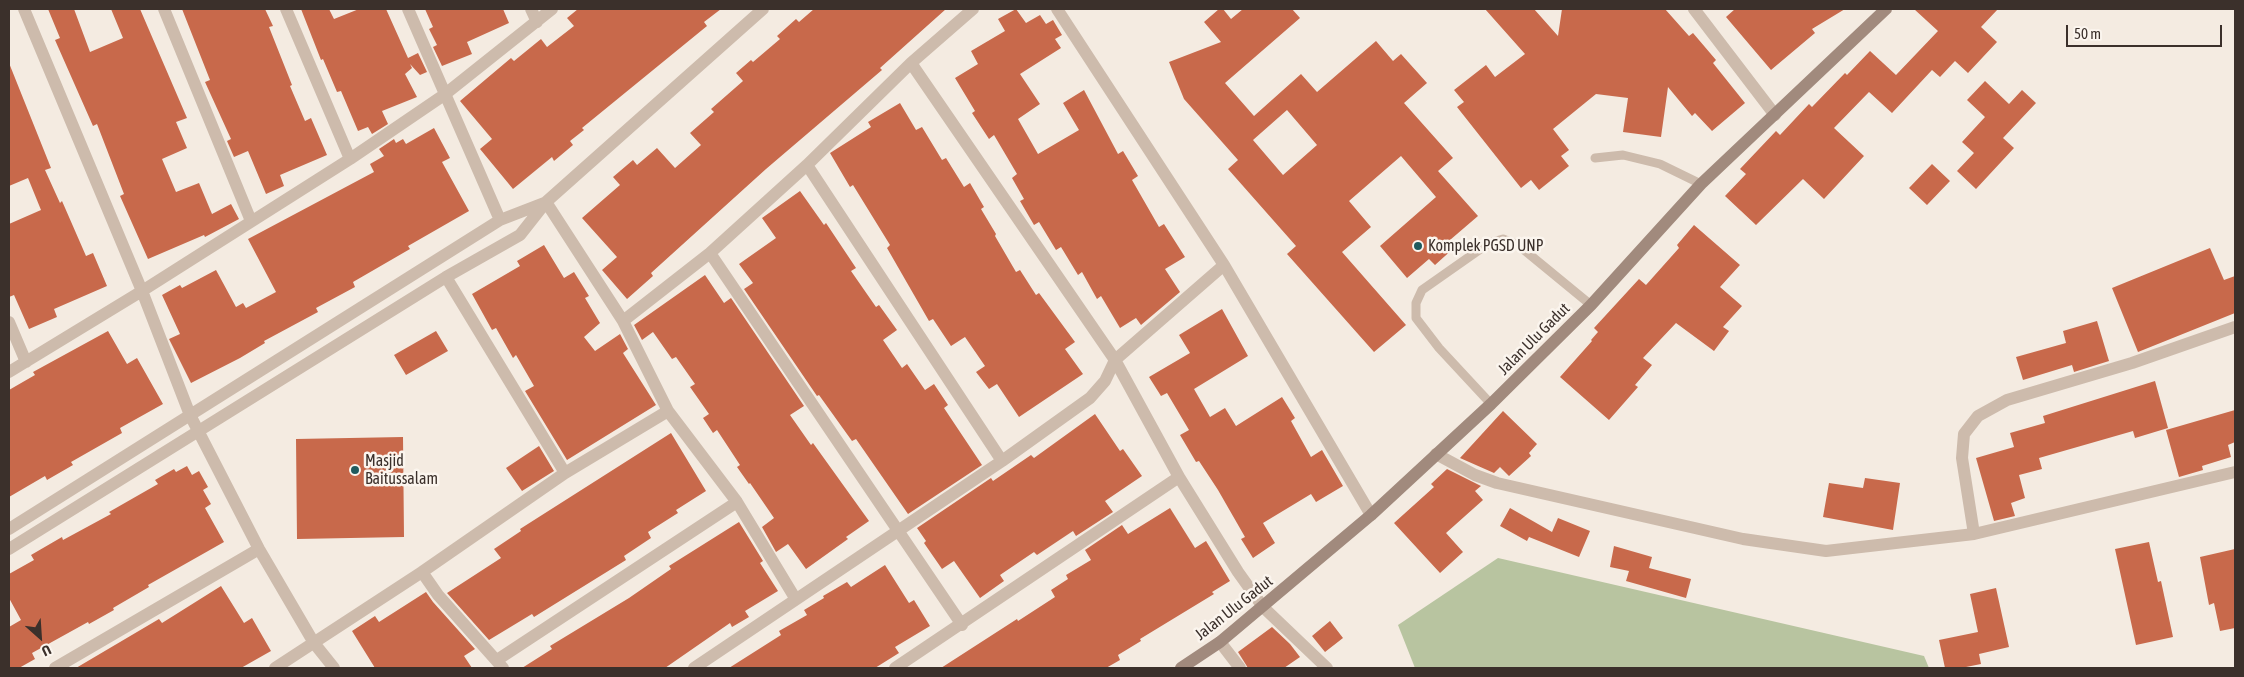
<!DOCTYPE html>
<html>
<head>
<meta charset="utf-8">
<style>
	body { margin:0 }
	#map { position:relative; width:2244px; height:677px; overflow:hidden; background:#f4ebe1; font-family:"Asap Condensed",sans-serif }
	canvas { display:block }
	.frame { position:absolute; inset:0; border:10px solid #3b302b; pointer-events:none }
	.north { position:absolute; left:15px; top:612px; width:50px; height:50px; -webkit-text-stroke:4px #fbf5ee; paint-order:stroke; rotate:154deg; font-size:14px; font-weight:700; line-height:20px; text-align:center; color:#3b302b }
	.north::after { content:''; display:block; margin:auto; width:18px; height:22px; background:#3b302b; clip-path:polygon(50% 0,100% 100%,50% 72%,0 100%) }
	.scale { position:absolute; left:2066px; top:25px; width:156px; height:22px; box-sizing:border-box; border:2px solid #3b302b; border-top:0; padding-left:6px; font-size:15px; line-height:18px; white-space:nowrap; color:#3b302b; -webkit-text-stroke:4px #fbf5ee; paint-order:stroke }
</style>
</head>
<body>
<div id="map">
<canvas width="2244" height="677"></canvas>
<div class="frame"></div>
<div class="north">U</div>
<div class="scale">50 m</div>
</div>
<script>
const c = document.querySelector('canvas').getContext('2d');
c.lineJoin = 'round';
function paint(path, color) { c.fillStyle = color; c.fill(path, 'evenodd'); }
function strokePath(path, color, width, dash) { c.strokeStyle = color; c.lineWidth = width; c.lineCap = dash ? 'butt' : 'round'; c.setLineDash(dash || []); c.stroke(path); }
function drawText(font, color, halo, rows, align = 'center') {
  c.font = font + ' "Asap Condensed",sans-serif'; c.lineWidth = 5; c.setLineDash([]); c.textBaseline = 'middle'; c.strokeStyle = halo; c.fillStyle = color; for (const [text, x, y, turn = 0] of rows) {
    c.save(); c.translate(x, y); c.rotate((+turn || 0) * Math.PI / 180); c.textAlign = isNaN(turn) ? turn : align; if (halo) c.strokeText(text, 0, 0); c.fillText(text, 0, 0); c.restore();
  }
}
paint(new Path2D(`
	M1498 558 1924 656 1929 668H1415L1398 625Z`), '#b8c4a0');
paint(new Path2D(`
	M48 9H74L90 52 123 38 111 9H140L187 118 176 122 187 148 162 159 176 192 199 183 212 214 231 204 239 219 205 237 204 235 148 259 120 196 124 194 97 124 93 126 55 40 60 38Z
	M182 9H265L273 26 269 27 292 85 290 86 305 121 311 118 327 155 280 175 284 186 266 194 248 151 234 157 227 141 231 139 205 82 210 80Z
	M301 9H329L334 19 359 9H386L408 58 418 53 427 72 420 75 410 64 412 68 405 74 417 97 382 111 388 124 372 134 368 127 358 131 341 91 337 92 323 59 321 60Z
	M425 9H503L509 23 467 42 472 54 442 66 433 47 437 45 429 29 433 27Z
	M578 9H721L704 22 707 26 582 128 584 130 570 141 573 145 554 161 552 157 513 189 480 149 492 139 460 101 511 58 514 61 541 39 547 47 574 26 567 18Z
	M814 9H946L880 68 882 70 766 169 651 273 653 276 627 299 602 270 617 257 582 218 620 185 613 177 633 160 637 165 657 148 675 168 701 145 690 133 714 112 711 109 743 81 736 73 751 60 753 62 780 39 777 36 796 19 799 22Z
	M1016 9 1026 23 1040 15 1046 24 1053 20 1062 35 1055 39 1061 48 1020 74 1040 104 1018 119 1038 154 1079 130 1063 103 1084 90 1118 154 1123 151 1138 176 1132 180 1159 227 1164 224 1185 257 1165 269 1180 292 1141 325 1136 318 1120 328 1101 296 1097 299 1082 272 1078 275 1061 247 1056 250 1039 222 1034 225 1020 201 1024 199 1012 178 1017 174 994 135 989 139 972 113 975 111 955 78 978 64 971 51 1005 31 998 19Z
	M1219 9H1223L1231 19 1243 9H1292L1300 18 1225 83 1254 116 1301 74 1317 92 1376 41 1393 61 1401 54 1427 83 1404 103 1453 158 1438 171 1478 216 1450 240 1455 247 1435 265 1429 259 1407 278 1380 246 1436 197 1401 156 1349 201 1371 227 1342 252 1406 325 1374 352 1287 254 1296 246 1228 169 1238 160 1184 99 1169 62 1221 42 1204 22ZM1287 110 1317 145 1283 175 1253 140Z
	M1485 9H1534L1558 36 1562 9H1665L1689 36 1693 33 1716 60 1713 63 1745 103 1712 131 1695 113 1692 116 1668 87 1661 137 1623 132 1628 98 1596 94 1553 129 1569 150 1561 156 1569 166 1539 190 1531 180 1521 188 1457 107 1464 102 1454 90 1486 65 1495 77 1525 54Z
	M1735 9H1845L1812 29 1815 33 1771 70 1726 17Z
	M1914 9H1998L1981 27 1997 42 1968 73 1955 61 1940 77 1932 70 1892 113 1869 92 1834 128 1864 156 1824 199 1803 179 1756 225 1725 196 1746 174 1740 169 1776 131 1780 135 1809 104 1812 107 1845 73 1847 75 1870 51 1896 75 1938 31Z
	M9 63 51 168 45 170 60 203 62 201 86 256 93 253 107 286 54 309 57 317 29 329 14 295 9 297V224L41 210 28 178 9 186Z
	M1985 81 2009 104 2022 90 2036 103 2003 138 2014 148 1976 189 1957 171 1974 153 1962 142 1985 117 1967 100Z
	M900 103 916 130 922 127 942 160 946 158 964 187 970 183 984 207 981 209 996 234 995 236 1016 272 1020 270 1036 295 1039 293 1075 342 1065 349 1083 374 1019 417 997 384 989 389 976 372 985 366 965 337 951 346 933 319 929 321 887 248 890 245 853 185 850 187 830 153 871 127 868 122Z
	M434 128 450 158 442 162 469 211 408 246 410 249 353 282 355 287 316 308 318 312 264 341 265 343 240 358 191 383 169 339 180 334 162 295 180 285 182 288 216 270 236 307 243 303 246 308 276 292 248 239 374 172 370 164 384 156 379 149 394 139 396 143 403 139 406 144Z
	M1932 164 1950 181 1927 205 1909 188Z
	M800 191 824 225 826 223 856 268 851 271 876 307 879 305 897 330 883 340 902 368 907 364 925 390 934 384 948 405 944 408 982 465 908 514 856 439 852 441 819 395 817 396 744 289 753 283 739 264 776 238 762 218Z
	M1694 225 1740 265 1720 287 1742 306 1723 327 1729 331 1714 351 1676 323 1643 358 1652 365 1635 385 1638 387 1609 420 1560 377 1592 341 1591 340 1598 332 1594 328 1639 279 1646 285 1679 248 1677 245Z
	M544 245 564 278 574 272 589 296 585 298 600 323 584 337 595 351 620 334 628 349 623 353 656 405 567 460 525 391 534 386 516 355 513 358 496 328 492 330 472 294 520 266 517 261Z
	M2210 248 2224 280 2235 276V313L2138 352 2112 288Z
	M705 275 724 303 731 298 804 406 790 415 811 445 813 443 869 521 846 537 848 539 806 569 788 544 776 552 762 527 774 518 750 483 749 484 737 467 740 465 717 430 713 433 703 418 709 414 690 387 695 384 676 357 672 359 653 332 642 340 634 325Z
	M1222 309 1248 356 1194 389 1210 417 1225 408 1236 426 1282 397 1295 418 1291 421 1311 457 1322 450 1343 486 1316 502 1311 494 1263 523 1275 543 1253 558 1241 539 1245 537 1218 490 1199 461 1196 462 1180 435 1189 430 1167 393 1161 396 1149 377 1190 353 1179 335Z
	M2097 321 2109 361 2074 372 2072 365 2023 380 2016 357 2066 343 2063 331Z
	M108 331 127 364 137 358 163 404 120 428 122 433 71 462 73 465 47 480 45 476 9 497V390L35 375 33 372Z
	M436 331 448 351 406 375 394 355Z
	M2155 381 2168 428 2135 438 2133 431 2039 458 2042 469 2019 475 2025 498 2011 503 2015 516 1994 521 1976 458 2014 447 2010 433 2045 423 2043 416Z
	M2235 410V442L2228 445 2231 457 2202 466 2203 470 2179 477 2166 430Z
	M1503 411 1537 444 1529 453 1531 456 1509 476 1500 467 1494 473 1460 458Z
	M1095 414 1120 451 1123 449 1142 476 1105 501 1113 512 1076 536 1073 531 1037 555 1034 552 1000 575 1004 581 980 598 954 561 942 569 924 543 926 541 917 528 991 478 993 481 1031 455 1034 458Z
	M671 433 706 491 676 510 678 513 648 532 651 538 624 556 626 560 534 617 532 614 489 640 447 593 501 558 494 549 521 531 520 529Z
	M403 437 404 537 297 539 296 439Z
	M539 446 554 471 522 491 506 468Z
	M187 466 192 475 199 471 208 487 203 490 211 504 205 508 224 542 148 585 149 587 113 608 114 610 89 624 88 622 32 653 35 659 19 668H9V627L21 620 9 598V574L34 560 31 555 62 537 63 540 111 514 109 512 158 484 155 480 174 469 176 472Z
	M1447 469 1481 486 1475 491 1483 500 1446 533 1463 552 1440 573 1394 523 1434 487 1431 484Z
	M1865 478 1900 483 1893 530 1823 517 1829 483 1863 488Z
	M1170 508 1195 548 1206 541 1230 581 1212 592 1214 594 1140 639 1141 641 1118 655 1120 660 1106 668H941L1017 619 1018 621 1055 597 1051 590 1068 579 1066 575 1091 560 1085 550 1122 525 1128 534Z
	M1510 508 1552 532 1558 518 1590 531 1579 557 1529 537 1527 541 1500 526Z
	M739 522 763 561 760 563 778 591 745 611 749 617 732 627 730 623 665 668H522L552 649 550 646 629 598 671 569 669 566Z
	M2149 542 2158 582 2161 581 2173 637 2136 645 2115 549Z
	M1614 546 1652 557 1649 568 1691 579 1686 598 1626 581 1629 571 1610 567Z
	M2235 549V628L2220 631 2214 603 2209 605 2200 557Z
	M885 565 909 603 914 600 930 626 895 647 899 653 875 668H729L781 635 779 631 807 615 804 610 824 598 823 596 847 582 851 587Z
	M221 586 244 623 252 618 271 651 241 668H76L159 619 162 623Z
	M1996 588 2009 647 1979 654 1981 664 1961 668H1945L1939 640 1978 632 1970 594Z
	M426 592 433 602 475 649 464 656 472 668H375L352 631 375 616 379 622Z
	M1330 621 1343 638 1325 652 1312 636Z
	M1272 627 1290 644 1300 657 1284 668H1248L1238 652Z`), '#c8694b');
strokePath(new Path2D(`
	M1595 158 1623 155 1660 164 1701 184
	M1491 404 1439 348 1416 318V303L1422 290 1489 243 1503 239 1518 245 1591 305`), '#cdbbac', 9);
strokePath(new Path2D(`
	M24 9 142 291 190 415 259 549 314 643 334 668
	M164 9 251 221
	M286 9 350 159
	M408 9 500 220
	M531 9 537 22
	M1057 9 1224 265 1371 515
	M1694 9 1775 115
	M911 63 1115 360 1179 477
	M807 165 1002 461
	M546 202 623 321
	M710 253 962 625
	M446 277 565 473
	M9 322 26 362
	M9 372 142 291 350 159 444 95 552 9
	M1436 454 1475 475 1497 483 1743 539 1826 551 1974 534 2235 472
	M9 529 500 220 544 203
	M1974 534 1962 458 1964 434 1978 416 2007 400 2132 363 2235 327
	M9 549 446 277 520 235 546 202 763 9
	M422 572 438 595 503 668
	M795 598 737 502 668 411 623 321 710 253 807 165 911 63 973 9
	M1220 642 1240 668
	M497 660 737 502
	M55 668 259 549
	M275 668 422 572 565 473 668 411
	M694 668 1002 461 1090 398 1105 381 1115 360 1224 265
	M895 668 1179 477 1238 572 1263 607 1327 668`), '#cdbbac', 12);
strokePath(new Path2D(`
	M1181 668 1220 642 1371 515 1491 404 1591 305 1701 184 1886 9`), '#a18a7d', 12);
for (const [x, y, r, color] of [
	[1418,246,5,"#1f5a5e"],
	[355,470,5,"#1f5a5e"]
]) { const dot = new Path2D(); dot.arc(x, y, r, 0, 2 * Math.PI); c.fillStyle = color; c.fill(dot); strokePath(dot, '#fbf5ee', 2); }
drawText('16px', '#3b302b', '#fbf5ee', [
	["Komplek PGSD UNP",1428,246],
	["Masjid",365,461],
	["Baitussalam",365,479]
], 'left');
drawText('16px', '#3b302b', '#fbf5ee', [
	["Jalan Ulu Gadut",1534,339,-45],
	["Jalan Ulu Gadut",1234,608,-38]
]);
</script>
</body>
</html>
